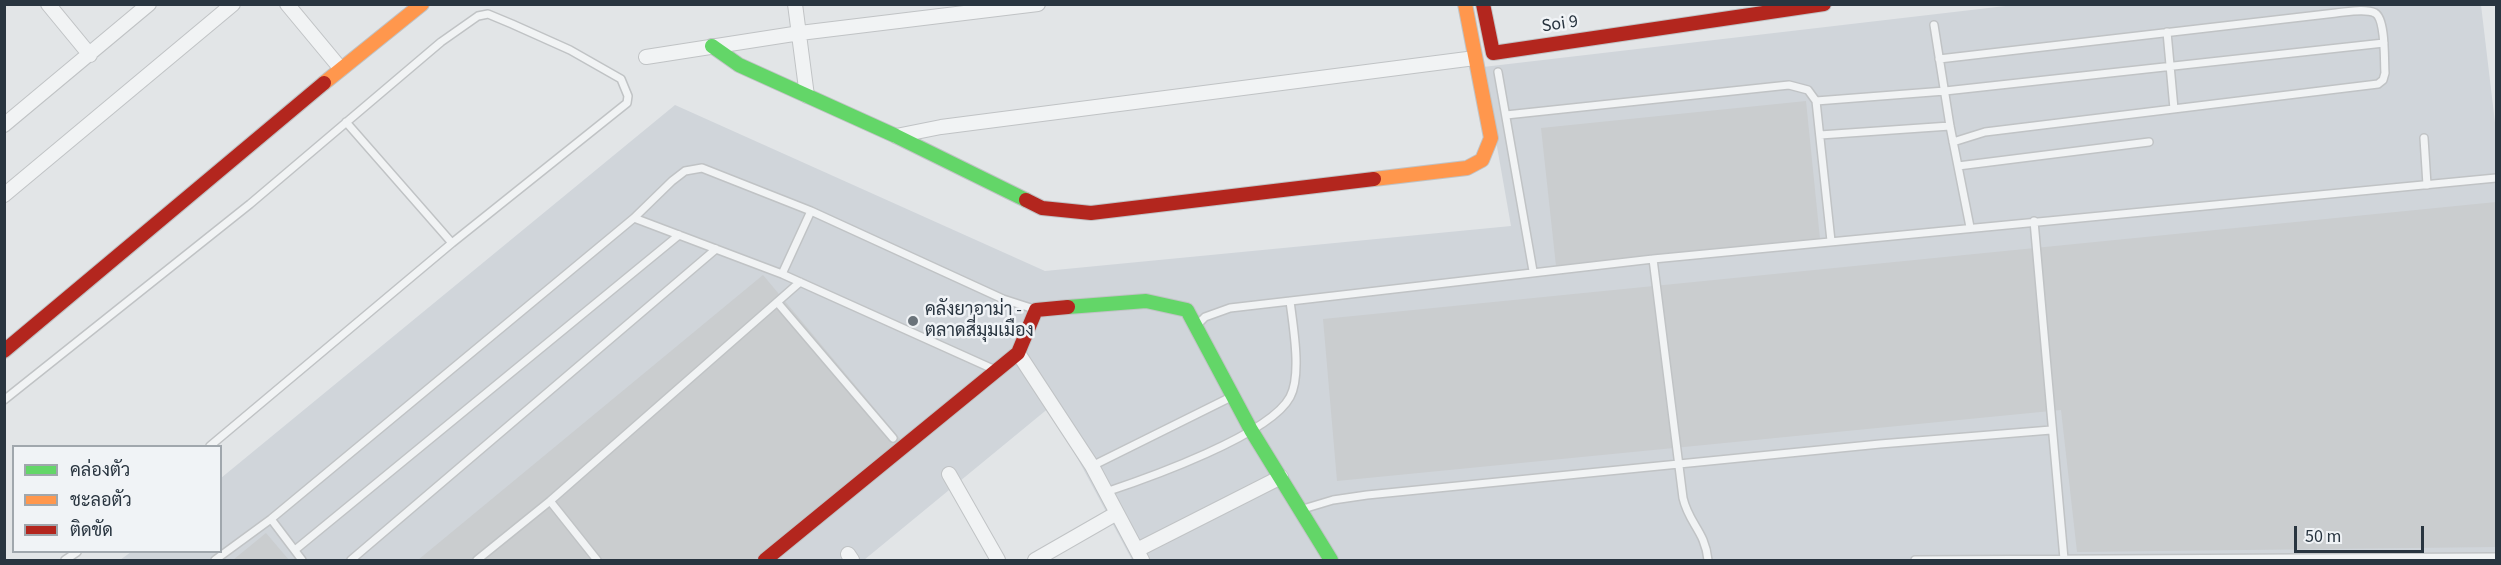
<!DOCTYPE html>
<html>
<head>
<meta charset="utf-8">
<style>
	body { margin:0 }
	#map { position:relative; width:2501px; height:565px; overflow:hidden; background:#e2e5e7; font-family:"Source Sans 3",Sarabun,sans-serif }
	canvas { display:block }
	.frame { position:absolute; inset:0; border:6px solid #293540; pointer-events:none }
	.legend { position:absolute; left:12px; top:445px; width:210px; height:108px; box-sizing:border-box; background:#f0f3f6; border:2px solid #a0a7ad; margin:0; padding:8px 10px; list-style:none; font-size:18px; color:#293540 }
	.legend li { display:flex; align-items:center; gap:12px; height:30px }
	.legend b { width:30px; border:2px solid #a0a7ad }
	.scale { position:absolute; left:2294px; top:526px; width:130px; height:27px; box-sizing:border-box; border:3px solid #293540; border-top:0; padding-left:8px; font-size:18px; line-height:21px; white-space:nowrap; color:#293540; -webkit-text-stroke:4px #f0f3f6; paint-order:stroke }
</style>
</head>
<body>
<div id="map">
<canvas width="2501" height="565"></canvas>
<div class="frame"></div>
<ul class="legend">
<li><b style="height:8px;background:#63d668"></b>คล่องตัว</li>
<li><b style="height:8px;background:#ff974d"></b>ชะลอตัว</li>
<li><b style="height:8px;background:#b3261e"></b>ติดขัด</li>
</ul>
<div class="scale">50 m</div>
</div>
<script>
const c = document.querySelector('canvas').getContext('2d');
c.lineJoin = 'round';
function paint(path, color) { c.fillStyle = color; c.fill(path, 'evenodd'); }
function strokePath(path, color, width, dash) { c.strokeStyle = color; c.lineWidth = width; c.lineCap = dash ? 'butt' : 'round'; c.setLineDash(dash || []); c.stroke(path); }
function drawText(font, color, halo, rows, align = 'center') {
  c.font = font + ' "Source Sans 3",Sarabun,sans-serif'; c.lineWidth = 5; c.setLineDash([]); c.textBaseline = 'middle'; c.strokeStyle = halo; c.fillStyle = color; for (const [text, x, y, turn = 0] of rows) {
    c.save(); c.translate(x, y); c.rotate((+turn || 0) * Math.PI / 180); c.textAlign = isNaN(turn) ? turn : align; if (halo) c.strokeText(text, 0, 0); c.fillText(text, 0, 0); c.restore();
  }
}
paint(new Path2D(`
	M2014 5H2481L2496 131V560H1132L1050 407 864 560H120L131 552H220L221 478 675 105 1045 271 1511 226 1483 67Z`), '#d0d5da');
paint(new Path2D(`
	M1806 101 1820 239 1556 266 1541 128Z
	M2496 202V547L2077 552 2061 410 1337 481 1323 319Z
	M763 275 901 440 755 560H418Z
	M266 533 289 560H233Z`), '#cacdcf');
const lane = new Path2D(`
	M1934 25 1950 126 1970 227
	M2167 32 2174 109
	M1939 59 2336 13C2347 12 2365 8 2375 13 2386 19 2384 61 2385 73L2383 80 2378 84 1985 132 1953 142
	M1498 72 1533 271
	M1816 101 1945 91 2384 43
	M1506 115 1789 85 1808 90 1816 101 1831 241
	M346 122 452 243
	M1820 135 1950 126
	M2424 138 2427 185
	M1958 166 2149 142
	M634 218 782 274 993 369
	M2034 221 2064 559
	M1653 259 1683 498C1689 524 1705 531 1708 560
	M782 274 811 211
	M777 302 893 438
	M1198 324 1205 317 1230 308 1653 259 2496 178
	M4 400 250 204 441 42 478 16 488 14 512 24 570 50 621 79 628 96 627 103 452 243 210 446
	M1092 466 1231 397
	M1106 492C1148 478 1270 435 1290 397 1302 375 1293 326 1290 301
	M550 501 597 560
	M1303 509 1333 500 1367 495 1880 444 2051 430
	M271 519 302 560
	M295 550 679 235
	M65 560 77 552
	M215 560 271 519 634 218 672 181 685 171 702 168 811 211 1003 299 1034 309
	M351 560 716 249
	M477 560 550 501 800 282
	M1915 560 2496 557`);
const street = new Path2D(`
	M48 4 90 55
	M287 4 341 69
	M795 4 807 96
	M646 57 800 33 1038 4
	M4 125 149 4
	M896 136 941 127 1475 58
	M4 195 233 4
	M1018 353 1092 466 1142 560
	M949 474 998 560
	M1137 550 1281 477
	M848 554 852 560
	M1035 560 1117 513`);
const fast = new Path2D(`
	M712 46 739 65 896 136 1026 200
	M1068 307 1146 301 1187 310 1251 430 1331 560`);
const slow = new Path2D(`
	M324 83 422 4
	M1374 179 1467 168 1482 160 1491 138 1465 4`);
const jam = new Path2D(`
	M1483 4 1493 53 1824 4
	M1026 200 1042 208 1091 213 1374 179
	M4 351 324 83
	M765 560 1018 353 1036 310 1068 307`);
strokePath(lane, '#c0c3c5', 10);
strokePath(street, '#c0c3c5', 16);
strokePath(fast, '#c0c3c5', 16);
strokePath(slow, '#c0c3c5', 16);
strokePath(jam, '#c0c3c5', 16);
strokePath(lane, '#f1f3f4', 7);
strokePath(street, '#f1f3f4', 14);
strokePath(fast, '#63d668', 14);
strokePath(slow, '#ff974d', 14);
strokePath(jam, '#b3261e', 14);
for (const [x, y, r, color] of [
	[913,321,6,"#6a737a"]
]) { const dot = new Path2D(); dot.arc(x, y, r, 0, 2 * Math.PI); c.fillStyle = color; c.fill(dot); strokePath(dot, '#f0f3f6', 2); }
drawText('18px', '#293540', '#f0f3f6', [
	["Soi 9",1560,25,-8]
]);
drawText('18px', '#293540', '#f0f3f6', [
	["คลังยาอาม่า -",925,311],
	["ตลาดสี่มุมเมือง",925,332]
], 'left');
</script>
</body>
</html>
